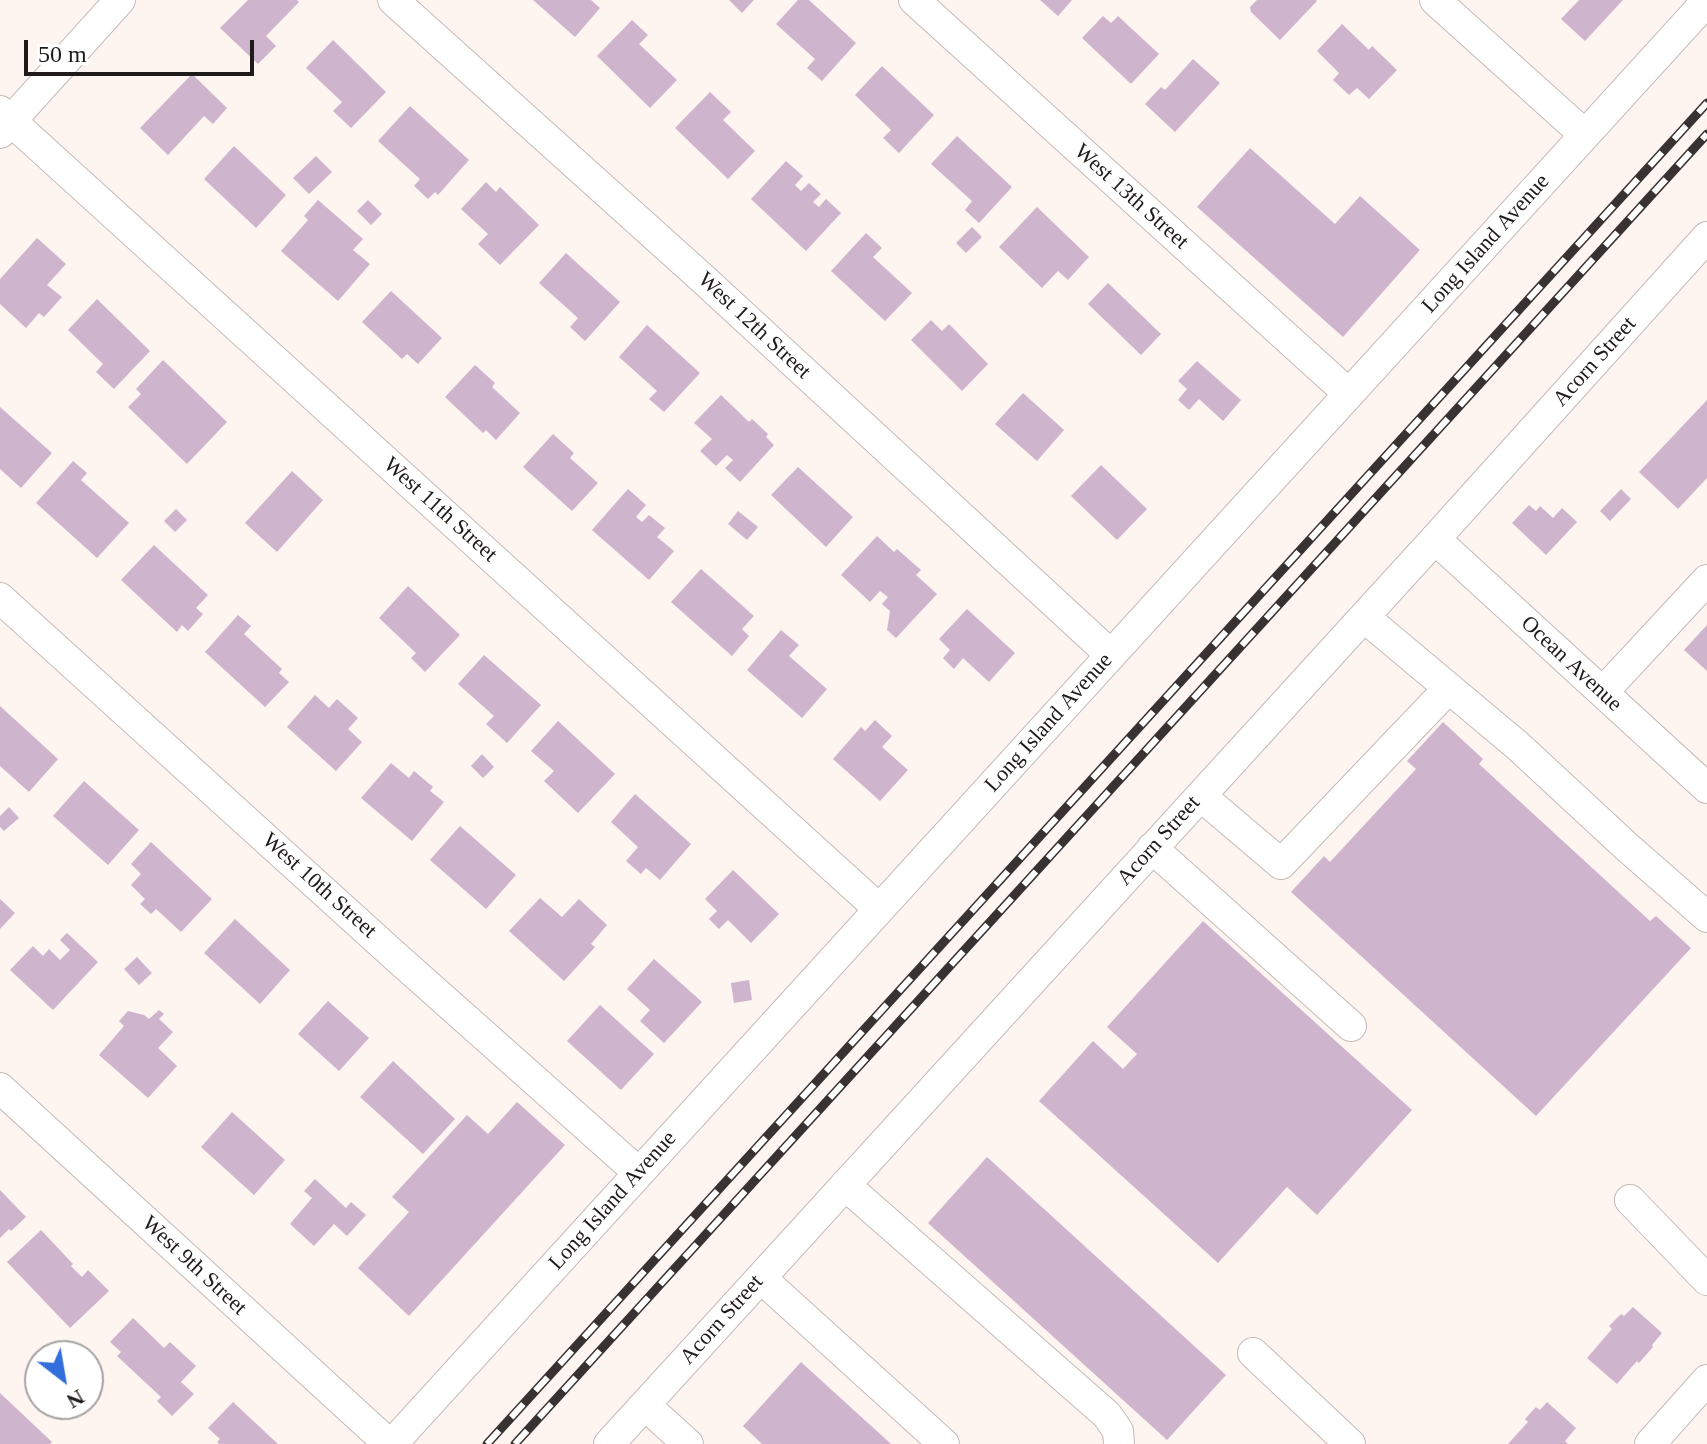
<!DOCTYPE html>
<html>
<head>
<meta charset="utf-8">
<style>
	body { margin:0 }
	#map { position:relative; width:1707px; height:1444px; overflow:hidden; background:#fef4f0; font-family:Georgia,serif }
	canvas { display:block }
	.north { position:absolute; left:24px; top:1340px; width:80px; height:80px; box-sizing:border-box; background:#fff; border:2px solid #a5a4a3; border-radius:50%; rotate:149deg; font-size:22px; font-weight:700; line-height:32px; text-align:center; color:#1f1b1a }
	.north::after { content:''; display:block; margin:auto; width:28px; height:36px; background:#326fdd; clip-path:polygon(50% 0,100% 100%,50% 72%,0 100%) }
	.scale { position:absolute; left:24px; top:40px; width:230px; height:36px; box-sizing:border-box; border:4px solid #1f1b1a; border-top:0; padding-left:10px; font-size:24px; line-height:28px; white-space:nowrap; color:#1f1b1a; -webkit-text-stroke:6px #fff; paint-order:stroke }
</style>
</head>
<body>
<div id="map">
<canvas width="1707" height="1444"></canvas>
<div class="north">N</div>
<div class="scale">50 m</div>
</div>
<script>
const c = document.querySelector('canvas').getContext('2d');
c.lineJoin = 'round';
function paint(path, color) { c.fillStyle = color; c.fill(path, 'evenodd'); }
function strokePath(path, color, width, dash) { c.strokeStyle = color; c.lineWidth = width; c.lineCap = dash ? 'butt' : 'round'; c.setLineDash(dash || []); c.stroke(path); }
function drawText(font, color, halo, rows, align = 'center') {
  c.font = font + ' Georgia,serif'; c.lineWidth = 8; c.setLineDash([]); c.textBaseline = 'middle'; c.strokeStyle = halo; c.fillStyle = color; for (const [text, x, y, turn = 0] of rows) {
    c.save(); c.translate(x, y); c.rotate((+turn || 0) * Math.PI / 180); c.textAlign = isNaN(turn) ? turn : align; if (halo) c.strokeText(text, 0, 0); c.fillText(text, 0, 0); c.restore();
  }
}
paint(new Path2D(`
	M248 0H297L299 2 266 36 276 46 258 64 220 28Z
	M533 0H591L600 8 575 37Z
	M729 0H754L742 13Z
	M798 0H809L856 43 822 81 807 68 815 59 776 24Z
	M1040 0H1072L1058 16Z
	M1257 0H1316L1317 1 1280 40 1251 12 1250 7Z
	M1579 0H1623L1585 41 1561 19Z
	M1103 16 1111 23 1118 16 1159 54 1131 84 1082 38Z
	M632 20 648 35 639 44 677 80 650 108 597 56Z
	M1342 24 1369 50 1372 46 1397 70 1369 99 1357 88 1349 95 1333 80 1339 73 1317 51Z
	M333 40 386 92 351 128 333 111 342 102 306 68Z
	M1193 59 1220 83 1175 132 1145 104 1161 87 1165 90Z
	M882 66 934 115 899 153 883 138 891 130 855 95Z
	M192 74 227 108 213 124 204 116 168 155 140 128Z
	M710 92 731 112 723 120 755 151 728 179 675 128Z
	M410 106 469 160 438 195 435 192 428 199 414 186 420 179 378 141Z
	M957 136 1012 187 979 223 965 210 972 201 931 164Z
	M234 146 286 195 256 228 204 179Z
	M1250 148 1335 224 1360 196 1420 250 1343 337 1197 207Z
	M316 156 332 172 309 194 293 178Z
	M786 161 803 176 795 185 801 191 809 183 821 194 813 202 819 207 826 199 841 213 806 251 751 199Z
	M486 182 496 192 500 187 539 225 500 265 478 244 488 234 461 209Z
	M318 200 363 239 353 250 370 264 338 301 281 251 308 220 304 216Z
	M368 200 382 214 371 225 357 211Z
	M1037 207 1089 257 1068 280 1058 271 1042 288 999 247Z
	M972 227 982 237 966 253 956 243Z
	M866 233 882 248 873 257 912 293 885 321 831 271Z
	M37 238 66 264 47 285 62 297 44 317 39 313 26 328 0 304V279Z
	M566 253 620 302 585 341 570 327 578 318 539 283Z
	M1108 283 1161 334 1141 355 1088 304Z
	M391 291 442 338 418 364 407 354 402 359 362 322Z
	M97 299 150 351 114 389 96 372 103 364 68 330Z
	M931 320 942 331 949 324 988 364 962 391 911 340Z
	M647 325 700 373 664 412 649 399 657 391 619 357Z
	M163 360 227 422 187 464 128 407 141 394 136 389Z
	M1197 361 1241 400 1223 421 1199 399 1189 410 1178 400 1187 389 1178 381Z
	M475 365 495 383 492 387 520 413 496 440 486 430 483 433 445 397Z
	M1023 393 1064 430 1037 461 995 424Z
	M721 395 749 422 752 419 768 434 766 437 774 445 740 482 725 468 733 460 727 455 716 466 700 451 712 439 694 423Z
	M1707 400V478L1678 509 1639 472Z
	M0 407 52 453 21 488 0 469Z
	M553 434 574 453 570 458 598 483 572 511 523 467Z
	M73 461 87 473 81 480 129 523 97 558 36 503Z
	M1101 465 1147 509 1117 540 1071 496Z
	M798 467 853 517 826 547 771 495Z
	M292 471 323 500 277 552 245 523Z
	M628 489 646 505 636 517 642 522 649 515 665 528 657 537 674 551 649 580 592 530Z
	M1621 489 1631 499 1610 521 1600 511Z
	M1529 505 1536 511 1540 506 1553 518 1562 508 1577 522 1546 555 1512 523Z
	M176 509 187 520 175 532 164 521Z
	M738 511 758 527 747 540 728 524Z
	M877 536 894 552 897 549 921 570 916 575 937 594 896 638 887 630 890 611 882 604 888 597 880 591 870 602 841 575Z
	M154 545 208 595 196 608 203 614 188 631 182 625 177 632 121 580Z
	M701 569 754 616 742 629 749 636 732 656 671 602Z
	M408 586 460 635 425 672 411 658 416 653 379 618Z
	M967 609 1015 653 989 682 963 658 954 669 943 658 950 650 939 639Z
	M238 615 251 626 244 634 282 669 279 673 289 682 265 707 205 652Z
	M1707 625V671L1684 650Z
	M781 630 799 645 789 656 827 689 802 718 747 670Z
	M484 655 541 705 507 743 486 724 494 716 458 684Z
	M315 695 329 708 337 699 358 718 348 729 362 742 336 771 287 727Z
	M0 706 58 759 29 792 0 766Z
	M875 720 892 736 882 747 908 770 880 801 833 759 861 727 865 731Z
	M558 721 615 774 578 813 544 781 554 771 531 751Z
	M1443 722 1483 759 1479 764 1650 921 1656 916 1691 948 1536 1116 1291 892 1324 856 1330 862 1416 769 1407 761Z
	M482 754 494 767 483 778 471 766Z
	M391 763 409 778 414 771 433 787 430 791 444 802 412 841 361 798Z
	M84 781 139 830 108 865 53 816Z
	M635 794 691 844 660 880 646 868 641 874 626 861 638 847 611 822Z
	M9 807 19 818 4 831 0 827V816Z
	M460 826 516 875 486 909 430 860Z
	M151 842 212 899 181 932 156 909 151 914 140 904 145 899 131 885 141 874 131 864Z
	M733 870 779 914 751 943 728 920 719 929 709 919 717 911 705 899Z
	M540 898 562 917 579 899 607 925 591 944 595 947 564 981 509 931Z
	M0 899 15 913 0 929Z
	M235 919 290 970 260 1004 204 953Z
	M1203 921 1412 1110 1317 1215 1287 1187 1218 1263 1039 1101 1093 1041 1123 1069 1137 1054 1107 1027Z
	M67 933 98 962 53 1010 10 970 33 946 43 956 49 949 60 960 70 950 60 940Z
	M137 957 152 973 139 985 124 969Z
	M654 959 702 1002 664 1043 640 1021 650 1010 627 989Z
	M749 980 752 1000 734 1003 731 983Z
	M328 1001 369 1038 339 1071 298 1034Z
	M600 1005 654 1054 621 1090 567 1041Z
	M159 1010 164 1014 159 1019 173 1032 158 1048 177 1066 148 1098 99 1055 124 1026 119 1021 128 1011 144 1015 149 1019Z
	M393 1061 455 1119 423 1154 360 1097Z
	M517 1102 565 1145 409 1316 358 1268 409 1212 392 1197 467 1115 488 1134Z
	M232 1112 285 1160 254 1195 201 1147Z
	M987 1157 1226 1375 1167 1440 928 1223Z
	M315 1179 346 1208 351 1202 366 1215 347 1236 334 1224 314 1246 290 1224 312 1198 304 1191Z
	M0 1190 26 1217 11 1231 9 1229 0 1238Z
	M41 1230 73 1264 71 1266 82 1277 88 1270 109 1291 70 1328 7 1262Z
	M1633 1307 1662 1333 1652 1345 1653 1347 1639 1363 1637 1361 1617 1384 1587 1358 1612 1329 1609 1326 1621 1314 1624 1316Z
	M133 1318 164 1348 170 1342 196 1366 181 1382 194 1394 172 1416 157 1401 161 1397 117 1356 121 1352 110 1342Z
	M801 1362 891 1444H762L743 1426Z
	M0 1393 52 1442 50 1444H0Z
	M233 1402 278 1444H219L217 1442 220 1439 208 1428Z
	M1547 1402 1576 1428 1565 1441 1568 1444H1508L1528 1422 1525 1419 1536 1407 1540 1410Z`), '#cfb4cd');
const minor = new Path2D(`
	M393 0 702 278 1111 655
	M914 0 1349 394
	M1435 0 1585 135
	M0 111 879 909
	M0 133 120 0
	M1435 539 1707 788
	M0 598 395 956 639 1173
	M1364 617 1518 746 1627 847 1707 917
	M1603 692 1707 580
	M1201 796 1281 864 1449 688
	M1152 848 1351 1026
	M0 1088 389 1444
	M845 1185 1107 1415 1118 1431 1119 1444
	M1630 1200 1707 1280
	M761 1278 944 1444
	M1253 1353 1350 1444
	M645 1405 688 1444
	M392 1444 1707 1
	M609 1444 1435 539 1707 237
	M1650 1444 1707 1380`);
strokePath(minor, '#c4bbb7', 32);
strokePath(minor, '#fff', 30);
const rail = new Path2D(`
	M487 1444 1707 103
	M515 1444 1707 134`);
strokePath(rail, '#383332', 9);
strokePath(rail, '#fff', 6, [18]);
drawText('22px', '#1f1b1a', '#fff', [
	["West 13th Street",1131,197,42],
	["Long Island Avenue",1486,244,-48],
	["West 12th Street",754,326,43],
	["Acorn Street",1595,362,-48],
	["West 11th Street",440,510,42],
	["Ocean Avenue",1571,664,43],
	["Long Island Avenue",1049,723,-48],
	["Acorn Street",1159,841,-48],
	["West 10th Street",319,886,42],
	["Long Island Avenue",613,1201,-48],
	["West 9th Street",194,1266,43],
	["Acorn Street",722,1320,-48]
]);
</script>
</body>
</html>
